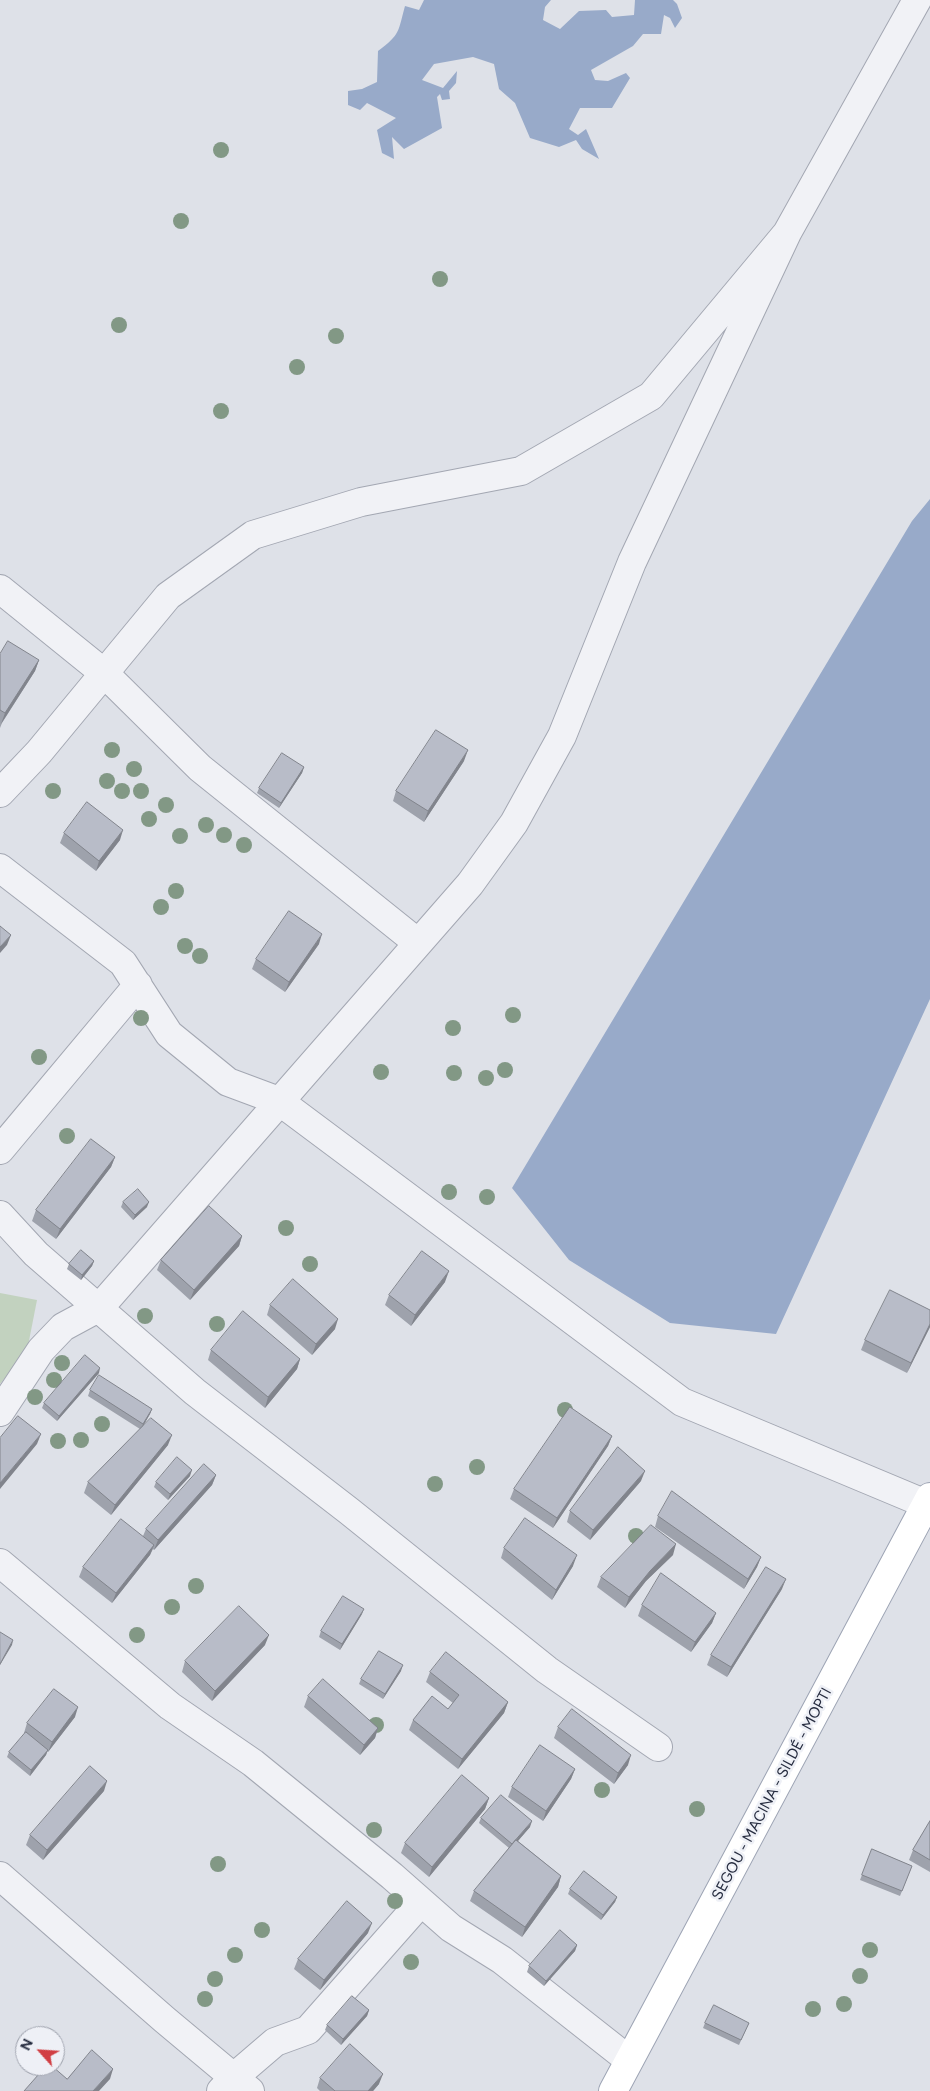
<!DOCTYPE html>
<html>
<head>
<meta charset="utf-8">
<style>
	body { margin:0 }
	#map { position:relative; width:930px; height:2091px; overflow:hidden; background:#dee1e8; font-family:Figtree,sans-serif }
	canvas { display:block }
	.north { position:absolute; left:15px; top:2026px; width:50px; height:50px; box-sizing:border-box; background:#eef0f6; border:1px solid #9ea2ad; border-radius:50%; rotate:296deg; font-size:14px; font-weight:700; line-height:20px; text-align:center; color:#272d40 }
	.north::after { content:''; display:block; margin:auto; width:18px; height:22px; background:#d13f44; clip-path:polygon(50% 0,100% 100%,50% 72%,0 100%) }
</style>
</head>
<body>
<div id="map">
<canvas width="930" height="2091"></canvas>
<div class="north">N</div>
</div>
<script>
const c = document.querySelector('canvas').getContext('2d');
c.lineJoin = 'round';
function paint(path, color) { c.fillStyle = color; c.fill(path, 'evenodd'); }
function strokePath(path, color, width, dash) { c.strokeStyle = color; c.lineWidth = width; c.lineCap = dash ? 'butt' : 'round'; c.setLineDash(dash || []); c.stroke(path); }
function drawText(font, color, halo, rows, align = 'center') {
  c.font = font + ' Figtree,sans-serif'; c.lineWidth = 5; c.setLineDash([]); c.textBaseline = 'middle'; c.strokeStyle = halo; c.fillStyle = color; for (const [text, x, y, turn = 0] of rows) {
    c.save(); c.translate(x, y); c.rotate((+turn || 0) * Math.PI / 180); c.textAlign = isNaN(turn) ? turn : align; if (halo) c.strokeText(text, 0, 0); c.fillText(text, 0, 0); c.restore();
  }
}
paint(new Path2D(`
	M0 1293 37 1300 27 1351 0 1384Z`), '#c2d2bf');
paint(new Path2D(`
	M424 0H551L545 7 543 20 560 29 579 11 606 10 612 17 634 15 635 0H673L677 4 682 18 675 28 670 18 664 15 661 34H643L633 46 591 70 595 80 608 81 626 73 630 78 612 108H580L569 129 578 135 586 129 599 159 582 149 576 140 559 147 530 138 515 103 499 89 494 64 473 57 434 64 422 80 443 88 457 71 456 83 449 91 450 99 442 100 440 94 437 97 442 128 404 149 392 137 394 159 382 153 377 130 396 118 367 103 360 110 348 105V91L362 89 377 82 378 51C401 34 398 31 405 6L419 10Z
	M930 499V999L776 1334 670 1323 569 1260 512 1188 912 521Z`), '#98aac9');
const street = new Path2D(`
	M0 589 104 673 200 768 418 943
	M0 793 39 752 168 596 253 535 361 502 521 471 651 396 787 233 917 0
	M0 868 123 963 169 1034 228 1082 279 1101 682 1402 926 1504
	M0 1150 138 985
	M0 1215 36 1254 195 1392 349 1511 547 1670 658 1747
	M0 1412 41 1350 63 1327 100 1307 470 884 514 823 562 736 632 562 787 233
	M0 1563 170 1706 253 1763 392 1876 451 1928 502 1960 629 2060
	M0 1876 165 2020 250 2091
	M221 2091 233 2078 275 2042 308 2030 421 1902`);
const primary = new Path2D(`
	M613 2091 930 1497`);
strokePath(street, '#a3a7b2', 30);
strokePath(primary, '#9da4b4', 30);
strokePath(street, '#f1f2f6', 28);
strokePath(primary, '#fff', 28);
c.fillStyle = '#829885';
for (const [x, y] of [
	[221,150],
	[181,221],
	[440,279],
	[119,325],
	[336,336],
	[297,367],
	[221,411],
	[112,750],
	[134,769],
	[107,781],
	[53,791],
	[122,791],
	[141,791],
	[166,805],
	[149,819],
	[206,825],
	[224,835],
	[180,836],
	[244,845],
	[176,891],
	[161,907],
	[185,946],
	[200,956],
	[513,1015],
	[141,1018],
	[453,1028],
	[39,1057],
	[505,1070],
	[381,1072],
	[454,1073],
	[486,1078],
	[67,1136],
	[449,1192],
	[487,1197],
	[286,1228],
	[310,1264],
	[145,1316],
	[217,1324],
	[62,1363],
	[54,1380],
	[35,1397],
	[565,1410],
	[102,1424],
	[81,1440],
	[58,1441],
	[477,1467],
	[435,1484],
	[636,1536],
	[196,1586],
	[172,1607],
	[137,1635],
	[376,1725],
	[602,1790],
	[697,1809],
	[374,1830],
	[218,1864],
	[395,1901],
	[262,1930],
	[870,1950],
	[235,1955],
	[411,1962],
	[860,1976],
	[215,1979],
	[205,1999],
	[844,2004],
	[813,2009]
]) { c.beginPath(); c.arc(x, y, 8, 0, 2 * Math.PI); c.fill(); }
paint(new Path2D(`
	M0 654 39 660 35 671 2 723 0 728Z
	M464 761 424 822 393 801 396 791Z
	M304 767 302 773 279 808 257 793 259 788Z
	M64 833 120 840 96 871 60 843Z
	M319 944 285 992 252 969 256 959Z
	M115 1157 111 1167 56 1239 32 1221 36 1210Z
	M123 1202 147 1207 133 1220 121 1207Z
	M242 1236 239 1246 190 1300 157 1270 161 1260Z
	M94 1261 92 1266 81 1280 67 1269 69 1264Z
	M445 1282 411 1326 385 1305 389 1295Z
	M270 1305 335 1329 312 1355 267 1315Z
	M930 1310V1327L907 1373 861 1350 865 1340Z
	M211 1350 300 1359 297 1369 265 1408 208 1360Z
	M99 1373 57 1421 42 1408 44 1403Z
	M90 1390 152 1409 150 1414 142 1427 168 1445 111 1515 84 1493 88 1482 140 1429 88 1396Z
	M612 1436 608 1446 553 1528 510 1499 514 1489Z
	M216 1475 212 1485 154 1550 153 1549 150 1555 112 1603 79 1577 83 1567 143 1536 146 1529Z
	M190 1476 168 1500 154 1487 156 1482Z
	M641 1481 590 1540 567 1522 570 1511Z
	M658 1516 761 1557 757 1567 744 1589 655 1527Z
	M504 1548 573 1566 552 1600 501 1558Z
	M673 1555 646 1581 625 1608 597 1587 601 1577Z
	M782 1589 727 1677 707 1665 711 1655Z
	M642 1605 716 1613 712 1623 691 1652 638 1616Z
	M362 1614 340 1650 319 1637 321 1631Z
	M265 1645 212 1701 182 1672 185 1661Z
	M401 1671 383 1699 359 1684 361 1679Z
	M430 1672 508 1702 504 1713 458 1769 409 1730 413 1720 448 1709 453 1703 426 1682Z
	M308 1696 378 1728 375 1738 360 1755 304 1707Z
	M75 1717 48 1752 47 1751 46 1755 30 1776 7 1757 9 1752 25 1734 24 1733 27 1723Z
	M558 1727 628 1765 614 1784 554 1738Z
	M575 1769 571 1779 543 1821 508 1797 512 1787Z
	M104 1791 43 1860 26 1845 30 1835Z
	M489 1798 485 1809 429 1877 401 1853 405 1843Z
	M481 1818 530 1827 518 1841 561 1876 558 1887 522 1937 470 1901 474 1891 509 1848 479 1823Z
	M930 1821V1872L909 1860 913 1850Z
	M872 1849 912 1866 900 1896 860 1880Z
	M570 1889 617 1897 615 1902 601 1920 568 1894Z
	M368 1933 320 1990 294 1969 298 1959Z
	M577 1945 575 1951 544 1986 527 1972 529 1966Z
	M369 2010 367 2016 341 2045 325 2030 327 2025Z
	M705 2023H749L739 2045 703 2028Z
	M320 2078 379 2084 373 2091H320L317 2088Z`), '#9ea2ac');
paint(new Path2D(`
	M39 660 35 671 1 724 5 713Z
	M468 750 464 761 424 822 428 811Z
	M304 767 302 773 279 808 281 803Z
	M123 830 120 840 96 871 99 861Z
	M322 934 319 944 285 992 289 982Z
	M11 935 7 945 0 953V947Z
	M115 1157 111 1167 56 1239 60 1229Z
	M149 1202 147 1207 133 1220 135 1215Z
	M242 1236 239 1246 190 1300 194 1290Z
	M94 1261 92 1266 81 1280 82 1275Z
	M449 1271 445 1282 411 1326 415 1315Z
	M338 1319 335 1329 312 1355 316 1344Z
	M930 1324V1327L907 1373 911 1363Z
	M300 1359 297 1369 265 1408 268 1397Z
	M100 1368 99 1373 57 1421 59 1416Z
	M152 1409 150 1414 141 1430 143 1424Z
	M41 1434 37 1444 0 1489V1483Z
	M172 1435 168 1445 111 1515 115 1505Z
	M612 1436 608 1446 553 1528 557 1518Z
	M192 1470 190 1476 168 1500 170 1494Z
	M645 1471 641 1481 590 1540 593 1530Z
	M216 1475 212 1485 154 1550 158 1540Z
	M676 1544 673 1555 646 1581 625 1608 629 1597 650 1571Z
	M154 1545 150 1555 112 1603 116 1593Z
	M577 1555 573 1566 552 1600 556 1590Z
	M761 1557 757 1567 744 1589 748 1579Z
	M786 1579 782 1589 727 1677 731 1667Z
	M364 1609 362 1614 340 1650 342 1644Z
	M716 1613 712 1623 691 1652 695 1642Z
	M269 1635 265 1645 212 1701 215 1691Z
	M13 1640 12 1645 0 1665V1664Z
	M403 1665 401 1671 383 1699 385 1694Z
	M508 1702 504 1713 458 1769 462 1759Z
	M78 1707 75 1717 48 1752 52 1742Z
	M378 1728 375 1738 360 1755 364 1745Z
	M48 1750 46 1755 30 1776 31 1770Z
	M631 1755 628 1765 614 1784 618 1773Z
	M575 1769 571 1779 543 1821 546 1811Z
	M107 1781 104 1791 43 1860 47 1850Z
	M489 1798 485 1809 429 1877 432 1867Z
	M532 1821 530 1827 510 1850 512 1845Z
	M561 1876 558 1887 522 1937 525 1927Z
	M617 1897 615 1902 601 1920 603 1915Z
	M372 1923 368 1933 320 1990 324 1980Z
	M577 1945 575 1951 544 1986 546 1981Z
	M369 2010 367 2016 341 2045 343 2039Z
	M113 2069 110 2079 99 2091H93Z
	M383 2074 379 2084 373 2091H368Z`), '#81848c');
const building = new Path2D(`
	M8 641 39 660 5 713 0 710V654Z
	M436 730 468 750 428 811 396 791Z
	M282 753 304 767 281 803 259 788Z
	M87 802 123 830 99 861 64 833Z
	M289 911 322 934 289 982 256 959Z
	M0 926 11 935 0 947Z
	M91 1139 115 1157 60 1229 36 1210Z
	M138 1189 149 1202 135 1215 123 1202Z
	M209 1206 242 1236 194 1290 161 1260Z
	M81 1250 94 1261 82 1275 69 1264Z
	M422 1251 449 1271 415 1315 389 1295Z
	M293 1279 338 1319 316 1344 270 1305Z
	M890 1290 930 1310V1324L911 1363 865 1340Z
	M243 1311 300 1359 268 1397 211 1350Z
	M85 1355 100 1368 59 1416 44 1403Z
	M99 1375 152 1409 143 1424 90 1390Z
	M570 1407 612 1436 557 1518 514 1489Z
	M18 1416 41 1434 0 1483V1438Z
	M151 1418 172 1435 115 1505 88 1482Z
	M618 1447 645 1471 593 1530 570 1511Z
	M177 1457 192 1470 170 1494 156 1482Z
	M204 1464 216 1475 158 1540 146 1529Z
	M672 1491 761 1557 748 1579 658 1516Z
	M525 1518 577 1555 556 1590 504 1548Z
	M121 1519 154 1545 116 1593 83 1567Z
	M651 1525 676 1544 650 1571 629 1597 601 1577Z
	M766 1567 786 1579 731 1667 711 1655Z
	M661 1573 716 1613 695 1642 642 1605Z
	M343 1596 364 1609 342 1644 321 1631Z
	M239 1606 269 1635 215 1691 185 1661Z
	M0 1632 13 1640 0 1664Z
	M379 1651 403 1665 385 1694 361 1679Z
	M446 1652 508 1702 462 1759 413 1720 432 1696 448 1709 459 1695 430 1672Z
	M323 1679 378 1728 364 1745 308 1696Z
	M54 1689 78 1707 52 1742 27 1723Z
	M572 1709 631 1755 618 1773 558 1727Z
	M26 1732 48 1750 31 1770 9 1752Z
	M540 1745 575 1769 546 1811 512 1787Z
	M90 1766 107 1781 47 1850 30 1835Z
	M462 1775 489 1798 432 1867 405 1843Z
	M501 1795 532 1821 512 1844 481 1818Z
	M930 1821V1860L913 1850Z
	M516 1840 561 1876 525 1927 474 1891Z
	M872 1849 912 1866 902 1891 862 1875Z
	M584 1871 617 1897 603 1915 570 1889Z
	M347 1901 372 1923 324 1980 298 1959Z
	M560 1930 577 1945 546 1981 529 1966Z
	M352 1996 369 2010 343 2039 327 2025Z
	M714 2005 749 2023 741 2040 705 2023Z
	M350 2044 383 2074 368 2091H335L320 2078Z
	M92 2050 113 2069 93 2091H24L46 2066H52L67 2079Z`);
paint(building, '#b8bcc8');
strokePath(building, '#81848c', 1);
drawText('15px', '#272d40', '#eef0f6', [
	["SEGOU - MACINA - SILDÉ - MOPTI",772,1794,-62]
]);
</script>
</body>
</html>
